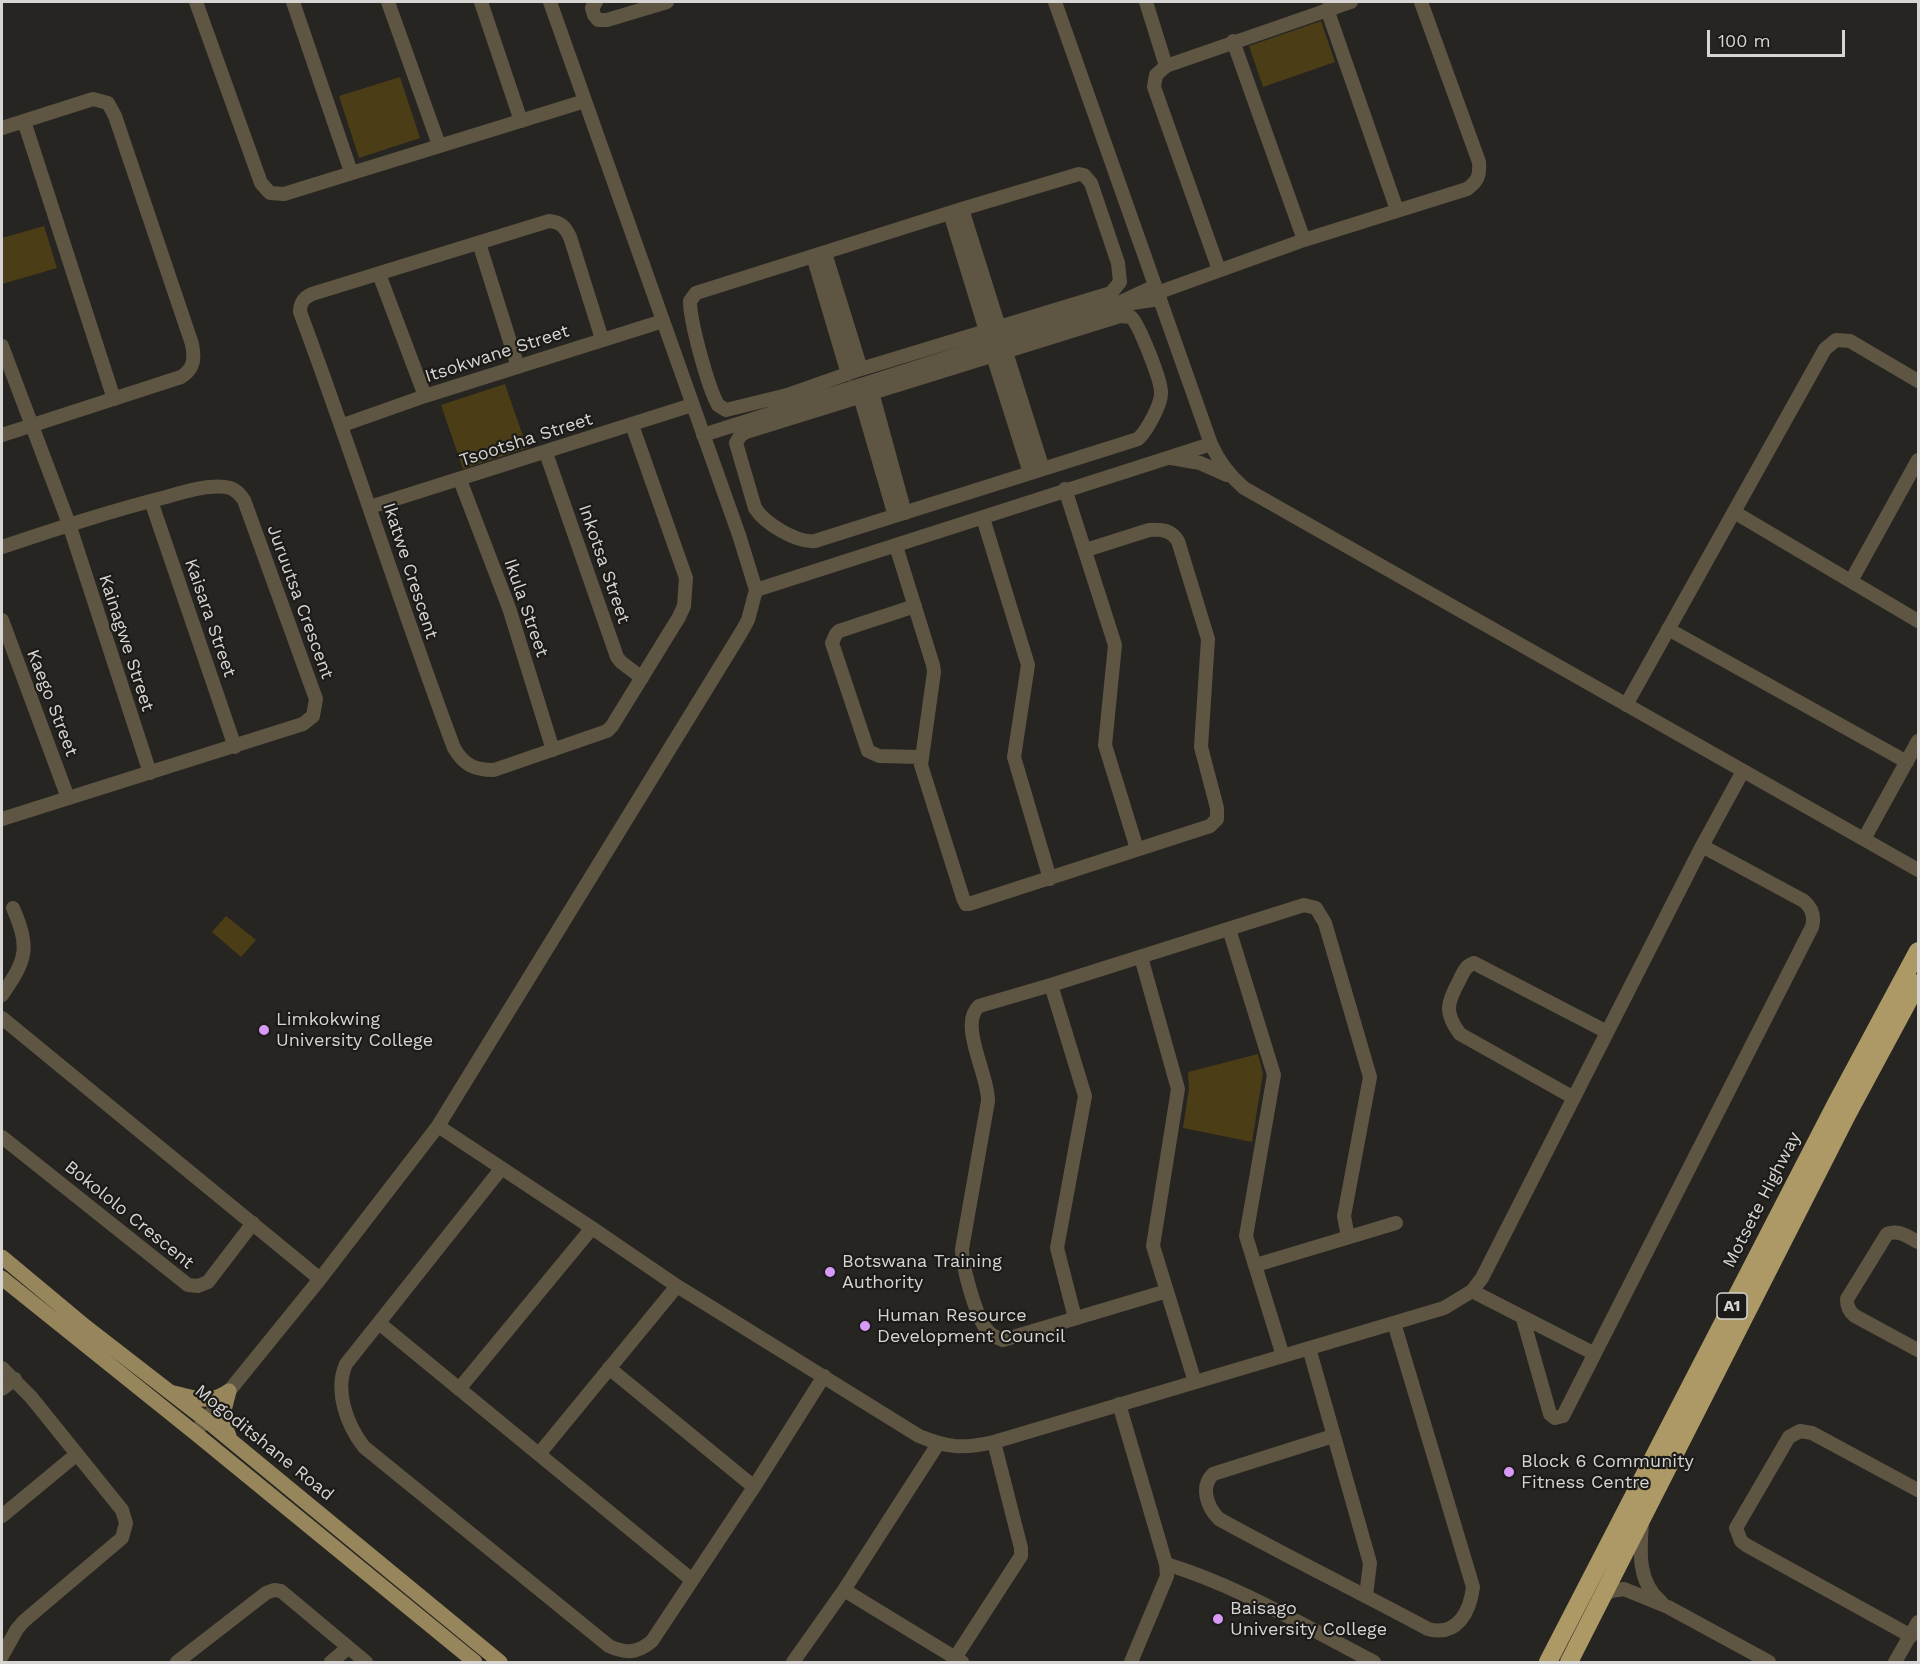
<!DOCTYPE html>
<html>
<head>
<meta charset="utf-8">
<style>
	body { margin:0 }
	#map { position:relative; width:1920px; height:1664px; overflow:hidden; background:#262522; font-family:"Work Sans",sans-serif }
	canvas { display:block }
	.frame { position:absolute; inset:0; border:3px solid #d6d5d3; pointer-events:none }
	.scale { position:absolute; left:1707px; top:30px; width:138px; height:27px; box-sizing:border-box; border:3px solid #d6d5d3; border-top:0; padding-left:8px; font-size:18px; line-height:21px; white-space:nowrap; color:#d6d5d3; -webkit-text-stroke:4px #1c1b18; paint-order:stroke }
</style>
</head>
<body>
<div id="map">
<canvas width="1920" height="1664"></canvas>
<div class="frame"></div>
<div class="scale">100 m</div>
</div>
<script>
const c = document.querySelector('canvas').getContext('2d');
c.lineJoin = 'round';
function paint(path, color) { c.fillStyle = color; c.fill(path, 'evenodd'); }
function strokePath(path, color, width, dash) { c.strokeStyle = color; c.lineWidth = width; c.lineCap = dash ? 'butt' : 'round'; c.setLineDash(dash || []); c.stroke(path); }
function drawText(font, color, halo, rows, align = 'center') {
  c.font = font + ' "Work Sans",sans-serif'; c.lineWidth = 4.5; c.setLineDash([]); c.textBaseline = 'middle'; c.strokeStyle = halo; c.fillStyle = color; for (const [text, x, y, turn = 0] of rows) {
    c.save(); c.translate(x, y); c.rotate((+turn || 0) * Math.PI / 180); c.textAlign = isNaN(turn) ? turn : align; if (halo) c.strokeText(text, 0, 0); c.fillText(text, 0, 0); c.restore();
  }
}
paint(new Path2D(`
	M1321 21 1335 62 1263 87 1249 46Z
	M400 77 420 138 359 158 339 96Z
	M44 226 57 268 2 284V238Z
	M505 384 527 448 463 469 441 405Z
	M226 916 256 940 241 957 212 932Z
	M1258 1054 1263 1073 1252 1142 1183 1128 1189 1088 1188 1072Z`), '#4b3d16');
strokePath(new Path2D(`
	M196 2 261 183 270 193 284 194 585 101
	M293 2 351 172
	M388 2 439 145
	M481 2 521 121
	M596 2 592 8 594 15 598 20H607L667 2
	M1055 2 1211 444C1219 462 1229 475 1244 488L1918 870
	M1146 2 1166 66
	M1327 9 1397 210
	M1233 41 1304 240
	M24 121 114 399
	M2 128 93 99 108 103 115 116 192 344C195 359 194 369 181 377L2 435
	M1079 174 1084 175 1091 183 1118 263 1120 282 1111 293 861 369 787 395 726 410 718 405C708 387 690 322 690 301L696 293 962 209Z
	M962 209 999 327
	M950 213 986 331
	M479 243 518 367
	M825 253 861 369
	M813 256 848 374
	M1219 270 1154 87 1156 75 1166 66 1351 2
	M379 274 425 396
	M1157 293 1304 240 1467 189C1478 181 1480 176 1479 162L1421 2
	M1125 304 1160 299
	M1120 316 1131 317C1139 324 1161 380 1161 392 1162 403 1147 431 1138 439L815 541C797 543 765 524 755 508L736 443 740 436 746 432Z
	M602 339 570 237C565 227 561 222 549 221L312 294C303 298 300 303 300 312 354 456 400 604 454 748 464 765 474 770 494 770L607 731 612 726 679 617 684 606 686 578 632 425
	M2 346 69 524 150 773
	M1006 352 1043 469
	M993 356 1030 473
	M872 392 905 513
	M860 396 895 516
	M343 425 425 396 663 321
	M703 435 1114 305 1155 286
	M546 453 617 657 621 662 642 678
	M1171 458 1200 463 1227 475
	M460 480 509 608 553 750
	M1065 489 1115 645 1105 745 1137 849
	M151 501 235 747
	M370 507 692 405
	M1734 512 1918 621
	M983 518 1028 665 1014 757 1050 879
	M896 546 933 665 934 672 921 765 963 898 966 904H969L1210 826 1217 819V808L1201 747 1208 639 1178 541C1171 530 1162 529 1149 530L1086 550
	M2 547C56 529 110 511 166 497 183 492 213 483 230 488 237 490 240 495 244 500L316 699 313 716 303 724 2 819
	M1851 581 1918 460
	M756 590 1211 444
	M915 606 839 631 836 634 832 643 868 751 879 756 921 757
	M2 620 68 798
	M1668 629 1907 762
	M1626 705 1825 349 1836 340 1850 341 1918 381
	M1864 839 1918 741
	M1229 929 1274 1075 1246 1236 1283 1356
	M1141 957 1178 1089 1153 1246 1195 1382
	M1051 985 1085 1096 1057 1248 1075 1318
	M2 995C27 959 30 948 13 908
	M2 1018 320 1279
	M1574 1098 1460 1034C1444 1013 1447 1003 1459 981 1463 973 1465 966 1474 963L1607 1032
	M438 1126 592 1228 677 1286 919 1436C948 1448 963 1449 994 1442L1444 1308 1472 1291 1482 1278 1702 846 1743 771
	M2 1137 188 1285 198 1286 208 1282 253 1223
	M501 1169 346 1364C334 1391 347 1425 364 1447L609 1646C626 1654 638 1653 652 1641L754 1487 824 1376
	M1918 1242C1908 1237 1899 1229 1887 1234L1847 1299C1847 1307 1849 1311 1855 1316L1918 1350
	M1256 1265 1396 1223
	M1167 1291 1003 1340C996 1337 991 1336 987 1330 976 1317 962 1266 962 1249L988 1101C989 1076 958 1024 979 1006L1051 985 1304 905 1316 908 1325 923 1370 1077 1344 1216 1348 1237
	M1472 1291 1593 1353
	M1523 1319 1550 1414 1555 1418 1563 1416 1812 927C1815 916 1812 908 1804 901L1702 846
	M379 1323 692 1580
	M1309 1348 1370 1563 1366 1596
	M2 1368 31 1397 122 1510 126 1523 122 1538 24 1621 17 1629 2 1656
	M609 1368 754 1487
	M2 1389 15 1379
	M459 1389 592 1228
	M1119 1404 1166 1564 1167 1576 1131 1662
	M195 1433 320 1279 438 1126 742 631 748 620 756 590 739 535 550 2
	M1333 1436 1213 1474C1200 1487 1207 1507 1219 1519 1288 1557 1359 1592 1428 1629 1457 1637 1470 1612 1473 1587L1394 1323
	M539 1454 677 1286
	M2 1516 77 1454
	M1642 1523C1640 1551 1637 1582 1661 1602
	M1166 1564C1239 1586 1306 1627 1374 1662
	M844 1590 962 1662
	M1602 1597 1611 1591 1624 1589 1668 1607 1769 1662
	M1911 1636 1746 1545 1741 1541 1736 1528 1789 1437 1800 1431 1812 1433 1918 1490
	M955 1658 1021 1556V1548L994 1442
	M177 1662 266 1593 274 1590 281 1591 366 1662
	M331 1662 348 1648
	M793 1662 844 1590 938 1444
	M1895 1662 1918 1622`), '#5e5642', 14);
strokePath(new Path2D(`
	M2 1257 86 1327 206 1420 500 1662
	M2 1278 195 1433 475 1662
	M229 1391 222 1418 229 1436
	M174 1393C196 1398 209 1405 229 1391`), '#97865b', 15);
strokePath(new Path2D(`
	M1548 1662 1836 1104 1918 951
	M1569 1662 1848 1113 1918 983`), '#ad9965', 18);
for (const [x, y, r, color] of [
	[264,1030,6,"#d89af8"],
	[830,1272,6,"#d89af8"],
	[865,1326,6,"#d89af8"],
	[1509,1472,6,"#d89af8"],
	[1218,1619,6,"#d89af8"]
]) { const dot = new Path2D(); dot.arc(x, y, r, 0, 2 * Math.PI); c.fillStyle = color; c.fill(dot); strokePath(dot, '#1c1b18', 2); }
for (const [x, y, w] of [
	[1732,1306,30]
]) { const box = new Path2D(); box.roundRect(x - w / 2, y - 13, w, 26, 4.5); c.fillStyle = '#1c1b18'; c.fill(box); strokePath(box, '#d6d5d3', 1.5); }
drawText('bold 16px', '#d6d5d3', null, [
	["A1",1732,1306]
]);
drawText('18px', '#d6d5d3', '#1c1b18', [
	["Itsokwane Street",497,354,-18],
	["Tsootsha Street",526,440,-18],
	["Inkotsa Street",604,564,71],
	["Ikatwe Crescent",410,571,72],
	["Juruutsa Crescent",300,602,70],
	["Ikula Street",526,608,71],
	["Kaisara Street",210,618,71],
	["Kainagwe Street",126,643,72],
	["Kaego Street",52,703,69],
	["Motsete Highway",1762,1200,-63],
	["Bokololo Crescent",129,1215,39],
	["Mogoditshane Road",264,1443,39]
]);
drawText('18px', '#d6d5d3', '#1c1b18', [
	["Limkokwing",276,1020],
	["University College",276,1041],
	["Botswana Training",842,1262],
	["Authority",842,1283],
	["Human Resource",877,1316],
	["Development Council",877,1337],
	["Block 6 Community",1521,1462],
	["Fitness Centre",1521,1483],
	["Baisago",1230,1609],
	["University College",1230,1630]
], 'left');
</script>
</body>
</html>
